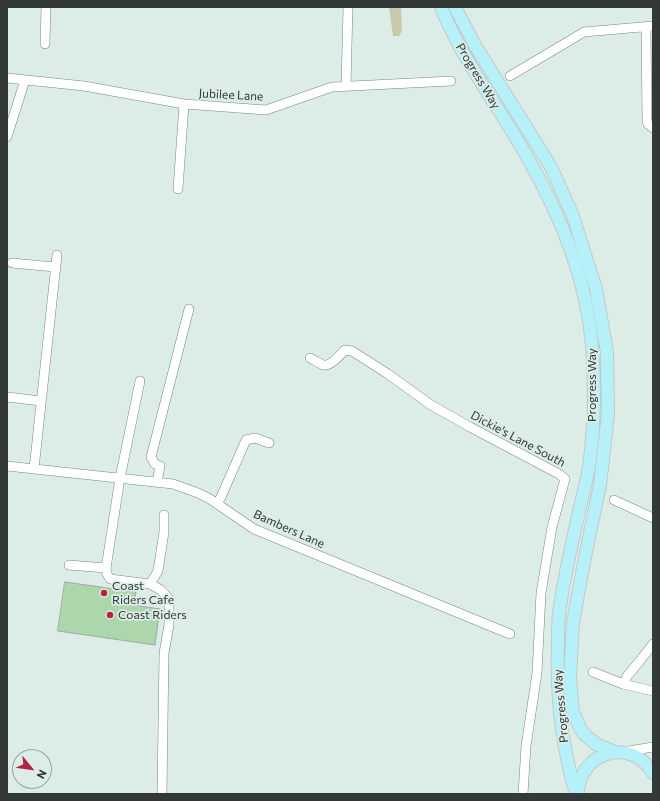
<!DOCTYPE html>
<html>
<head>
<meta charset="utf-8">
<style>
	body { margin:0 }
	#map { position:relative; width:660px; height:801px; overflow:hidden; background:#dcede8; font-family:Commissioner,sans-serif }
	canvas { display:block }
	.frame { position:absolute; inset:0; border:8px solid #333937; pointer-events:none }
	.north { position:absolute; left:12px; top:749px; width:40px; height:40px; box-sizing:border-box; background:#dcede8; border:1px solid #98a5a1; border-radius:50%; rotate:119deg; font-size:11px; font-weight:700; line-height:16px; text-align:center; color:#333937 }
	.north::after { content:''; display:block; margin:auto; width:14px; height:18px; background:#b62444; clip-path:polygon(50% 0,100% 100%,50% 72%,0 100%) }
</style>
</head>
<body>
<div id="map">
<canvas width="660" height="801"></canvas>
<div class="frame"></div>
<div class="north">N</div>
</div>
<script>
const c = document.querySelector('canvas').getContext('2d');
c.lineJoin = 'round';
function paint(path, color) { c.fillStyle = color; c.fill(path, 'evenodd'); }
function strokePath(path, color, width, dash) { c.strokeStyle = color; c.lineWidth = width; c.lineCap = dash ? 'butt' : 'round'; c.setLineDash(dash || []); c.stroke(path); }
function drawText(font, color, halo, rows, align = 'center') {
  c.font = font + ' Commissioner,sans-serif'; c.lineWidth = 3.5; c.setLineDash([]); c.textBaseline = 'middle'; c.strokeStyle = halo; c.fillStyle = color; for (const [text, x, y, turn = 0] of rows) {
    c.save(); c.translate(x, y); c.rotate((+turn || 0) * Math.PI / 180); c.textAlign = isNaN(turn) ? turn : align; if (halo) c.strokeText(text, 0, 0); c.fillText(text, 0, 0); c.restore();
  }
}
paint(new Path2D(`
	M389 7H401L402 31 399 36H393Z`), '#c7caa8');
const building = new Path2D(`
	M65 582 136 592 134 605 160 609 155 645 58 631Z`);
paint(building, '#acd6ab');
strokePath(building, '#a0aa9f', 1);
const minor = new Path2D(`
	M646 27 647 121 648 124 653 128
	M45 44 46 7
	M510 76 584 32 653 26
	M7 78 84 86 184 104 266 110 332 87 451 81
	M346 86 348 7
	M7 137 25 80
	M178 189 184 104
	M12 263 55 267
	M310 358C314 360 319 363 323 365 330 367 340 355 345 350L352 351 388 374 431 405 470 427 559 474 565 479 552 527 541 593 537 673 526 746 523 794
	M140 381 120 478 106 568 107 574 110 579 150 584 161 590 169 599V625L164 653 162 794
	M7 397 41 401
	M7 466 173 484 198 493 210 499 254 529 510 634
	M34 469 57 255
	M157 482 160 466 155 464 151 457 189 309
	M614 500 653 518
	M217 504 221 497 246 440 255 438 269 443
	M69 565 106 568
	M150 584 158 571 164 532V515
	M593 672 623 684 653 691
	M623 684 628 675 639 662 653 644
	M623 752 653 747`);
const major = new Path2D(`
	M441 7C462 60 498 105 526 155 559 212 587 279 592 346 595 386 595 426 589 466 587 480 583 493 580 507 572 542 564 577 559 613 558 623 558 632 558 642 556 695 561 744 576 794
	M455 7 476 47 551 167 573 216 596 289 607 352 608 414 600 485 586 552 573 622 570 678 573 712 580 728 585 735 596 744 615 752
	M578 793C580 751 631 737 653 773`);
strokePath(minor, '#778682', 10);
strokePath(major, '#c6c8c7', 14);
strokePath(minor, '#fff', 9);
strokePath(major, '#b6f1fa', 12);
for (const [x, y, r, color] of [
	[104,593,4,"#b62444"],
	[110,615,4,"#b62444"]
]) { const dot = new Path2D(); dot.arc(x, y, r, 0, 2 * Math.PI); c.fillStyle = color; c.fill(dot); strokePath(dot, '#dcede8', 1.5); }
drawText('12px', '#333937', '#dcede8', [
	["Progress Way",478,76,59],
	["Jubilee Lane",231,95,3],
	["Progress Way",592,385,-90],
	["Dickie's Lane South",518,439,28],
	["Bambers Lane",289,529,24],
	["Progress Way",561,706,-95]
]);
drawText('12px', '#333937', '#dcede8', [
	["Coast",112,586],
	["Riders Cafe",112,600],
	["Coast Riders",118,615]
], 'left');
</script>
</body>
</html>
